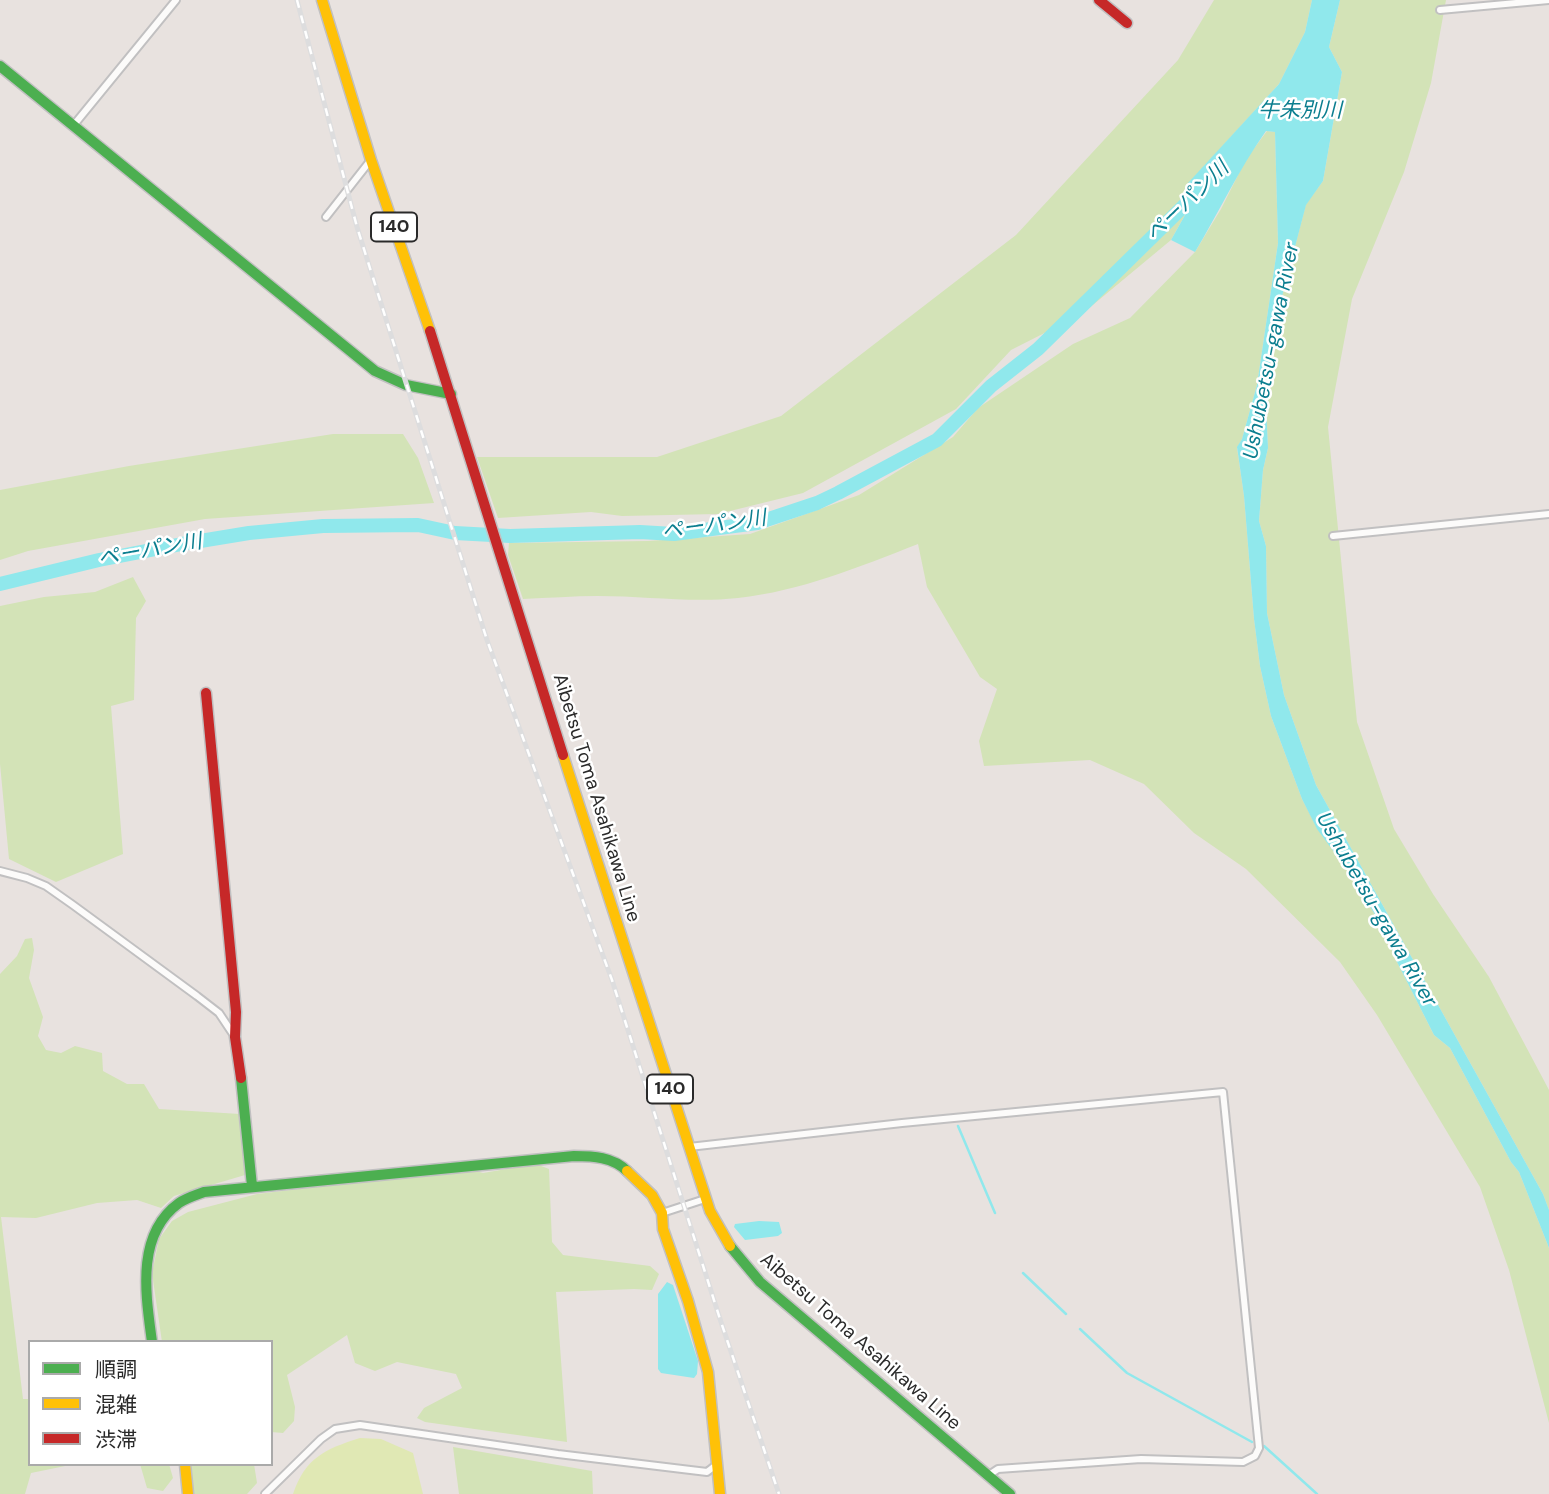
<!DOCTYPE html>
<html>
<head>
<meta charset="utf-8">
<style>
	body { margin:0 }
	#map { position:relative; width:1549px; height:1494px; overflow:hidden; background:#e8e2df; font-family:"DM Sans","Noto Sans JP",sans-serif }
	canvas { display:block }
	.legend { position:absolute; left:28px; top:1340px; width:245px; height:126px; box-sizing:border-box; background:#fff; border:2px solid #aaa; margin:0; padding:9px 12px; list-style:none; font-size:21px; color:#2a2a2a }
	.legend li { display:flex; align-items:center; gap:14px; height:35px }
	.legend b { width:35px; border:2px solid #aaa }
</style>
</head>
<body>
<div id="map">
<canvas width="1549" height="1494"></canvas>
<ul class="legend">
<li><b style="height:9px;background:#4caf50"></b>順調</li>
<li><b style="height:9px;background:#ffc107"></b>混雑</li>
<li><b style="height:9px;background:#c62828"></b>渋滞</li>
</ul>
</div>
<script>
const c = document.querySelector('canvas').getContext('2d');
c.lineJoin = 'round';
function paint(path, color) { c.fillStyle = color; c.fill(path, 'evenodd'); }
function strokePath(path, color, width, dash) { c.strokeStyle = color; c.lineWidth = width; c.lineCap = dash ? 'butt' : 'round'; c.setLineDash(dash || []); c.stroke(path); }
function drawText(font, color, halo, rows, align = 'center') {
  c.font = font + ' "DM Sans","Noto Sans JP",sans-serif'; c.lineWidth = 5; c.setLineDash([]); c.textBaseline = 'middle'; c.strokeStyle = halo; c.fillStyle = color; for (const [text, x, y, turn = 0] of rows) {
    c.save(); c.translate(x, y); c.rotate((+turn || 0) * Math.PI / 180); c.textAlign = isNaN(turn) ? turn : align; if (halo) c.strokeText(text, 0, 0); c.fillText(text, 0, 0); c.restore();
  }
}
paint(new Path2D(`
	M1214 0H1312L1305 32 1279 84 1189 183 1185 215 1171 240 1082 314 1011 350 956 409 803 493 718 514 622 516 591 512 498 518 477 457H657L781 416 1016 235 1178 60Z
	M1340 0H1446L1431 83 1404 172 1352 299 1328 427 1357 722 1394 829 1433 894 1489 977 1549 1090V1210L1543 1194 1316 785 1284 695 1267 613 1266 546 1259 521 1263 470 1268 448 1265 383 1276 343 1275 323 1306 204 1323 181 1342 72 1329 47Z
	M1267 131 1275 132 1278 243 1257 385 1242 439 1237 448 1244 496 1254 619 1260 666 1271 716 1302 799 1317 828 1345 867 1384 929 1395 958 1434 1035 1450 1048 1511 1162 1519 1172 1549 1248V1423L1509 1270 1480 1187 1377 1015 1340 962 1246 869 1194 833 1144 784 1090 760 984 766 979 741 997 689 980 677 927 587 918 544C859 567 801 591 738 598 692 603 645 596 598 596 573 596 548 598 523 599L508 555 509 543 648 541 750 534 859 495 953 437 978 408 1073 344 1130 318 1195 252 1221 209 1246 159Z
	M333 434H403L418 458 434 503 205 519 28 551 0 560V490L129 466Z
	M133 577 146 601 136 618 134 700 111 706 123 854 56 882 9 859 0 764V606L44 597 95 592Z
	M32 938 34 950 29 978 43 1017 38 1036 46 1050 61 1053 75 1046 102 1053 103 1071 127 1084H144L159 1109 240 1114 245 1175 174 1196 161 1208 137 1200 97 1203 36 1218 1 1217 23 1399H30V1464H75L31 1473 25 1494H0V974L17 956 25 939Z
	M536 1164 549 1169 552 1242 563 1255 650 1266 659 1274 652 1290 634 1289 556 1292 567 1442 425 1422 417 1418 424 1408 462 1388 456 1374 397 1362 375 1371 355 1363 347 1335 287 1375 295 1407 294 1421 283 1433 271 1432V1342H162L152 1273 159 1239 172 1221 188 1212 257 1194 469 1169 483 1173Z
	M453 1447 592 1471 593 1494H459Z
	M140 1464H169L173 1478 163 1491 147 1488Z
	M189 1464H254L257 1483 247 1494H192V1472Z`), '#d3e3b7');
paint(new Path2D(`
	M360 1438 381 1439 413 1453 423 1494H293C305 1458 325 1449 360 1438Z`), '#e0e8b4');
paint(new Path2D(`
	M1312 0H1340L1329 47 1342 72 1323 181 1306 205 1275 323 1276 343 1265 383 1268 448 1263 470 1259 521 1266 546 1267 613 1284 695 1316 785 1543 1194 1549 1210V1248L1519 1172 1511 1162 1450 1048 1434 1035 1395 958 1384 929 1345 867 1317 829 1302 799 1271 716 1260 666 1254 619 1244 496 1237 447 1242 439 1257 385 1278 243 1275 132 1266 131C1239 169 1219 212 1195 252L1171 240 1185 215 1188 183 1279 84 1305 32Z
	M759 1221 779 1222 782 1233 778 1236 745 1240 734 1227 735 1224Z
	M667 1282 673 1285 698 1361 697 1374 694 1378 661 1373 658 1369V1294Z`), '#90e8ec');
strokePath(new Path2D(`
	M958 1126 995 1213
	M1023 1273 1066 1314
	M1080 1329 1127 1373 1252 1442
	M1264 1446 1317 1494`), '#90e8ec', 2.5);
strokePath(new Path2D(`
	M0 584 99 560 182 544 249 533 323 526 418 525 455 533 510 536 640 532 674 534 757 523 817 503 838 493 937 440 991 386 1038 349 1199 191`), '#90e8ec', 14);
const street = new Path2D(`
	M1440 10 1549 0
	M73 126 176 0
	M326 217 370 161
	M1333 536 1549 514
	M0 871 27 878 46 886 73 905 197 996 219 1013 235 1037
	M689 1147 902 1123 1223 1092 1259 1448 1255 1456 1243 1462 1141 1459 998 1469 989 1475
	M662 1213 705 1199
	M265 1494 321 1439 335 1429 360 1425 558 1454 707 1472 716 1465`);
const fast = new Path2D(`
	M0 66 375 371 406 385 451 394
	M241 1078 252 1186
	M730 1246 760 1282 1010 1494
	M152 1342C146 1296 135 1235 179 1203 186 1198 196 1195 204 1192L574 1156C593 1156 613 1157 627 1171`);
const slow = new Path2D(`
	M322 0 371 160 430 331
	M563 755 710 1211 730 1246
	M627 1171 652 1195 662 1213 663 1229 688 1301 708 1372 720 1494
	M185 1464 188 1494`);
const jam = new Path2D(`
	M1099 0 1127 23
	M430 331 563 755
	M206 693 236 1012 235 1037 241 1078`);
strokePath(street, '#c1c0c1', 10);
strokePath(fast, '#c1c0c1', 13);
strokePath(slow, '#c1c0c1', 13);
strokePath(jam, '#c1c0c1', 13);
strokePath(street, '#fcfbfa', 6);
strokePath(fast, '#4caf50', 10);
strokePath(slow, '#ffc107', 10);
strokePath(jam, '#c62828', 10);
const rail = new Path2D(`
	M297 0 357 227 487 640 612 980 720 1319 779 1494`);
strokePath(rail, '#ddddde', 5);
strokePath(rail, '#fff', 2.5, [8]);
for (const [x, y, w] of [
	[394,227,46],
	[670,1089,46]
]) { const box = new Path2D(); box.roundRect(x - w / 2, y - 14.5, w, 29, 5); c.fillStyle = '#fff'; c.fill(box); strokePath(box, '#2a2a2a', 2); }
drawText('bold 18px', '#2a2a2a', null, [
	["140",394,227],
	["140",670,1089]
]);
drawText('19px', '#2a2a2a', '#fff', [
	["Aibetsu Toma Asahikawa Line",596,798,73],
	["Aibetsu Toma Asahikawa Line",860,1342,41]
]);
drawText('italic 21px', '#0b7e8f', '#fff', [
	["牛朱別川",1300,111],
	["ペーパン川",1188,202,-44],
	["Ushubetsu-gawa River",1272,351,-79],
	["ペーパン川",714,526,-8],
	["ペーパン川",150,551,-10],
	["Ushubetsu-gawa River",1376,910,60]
]);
</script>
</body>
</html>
